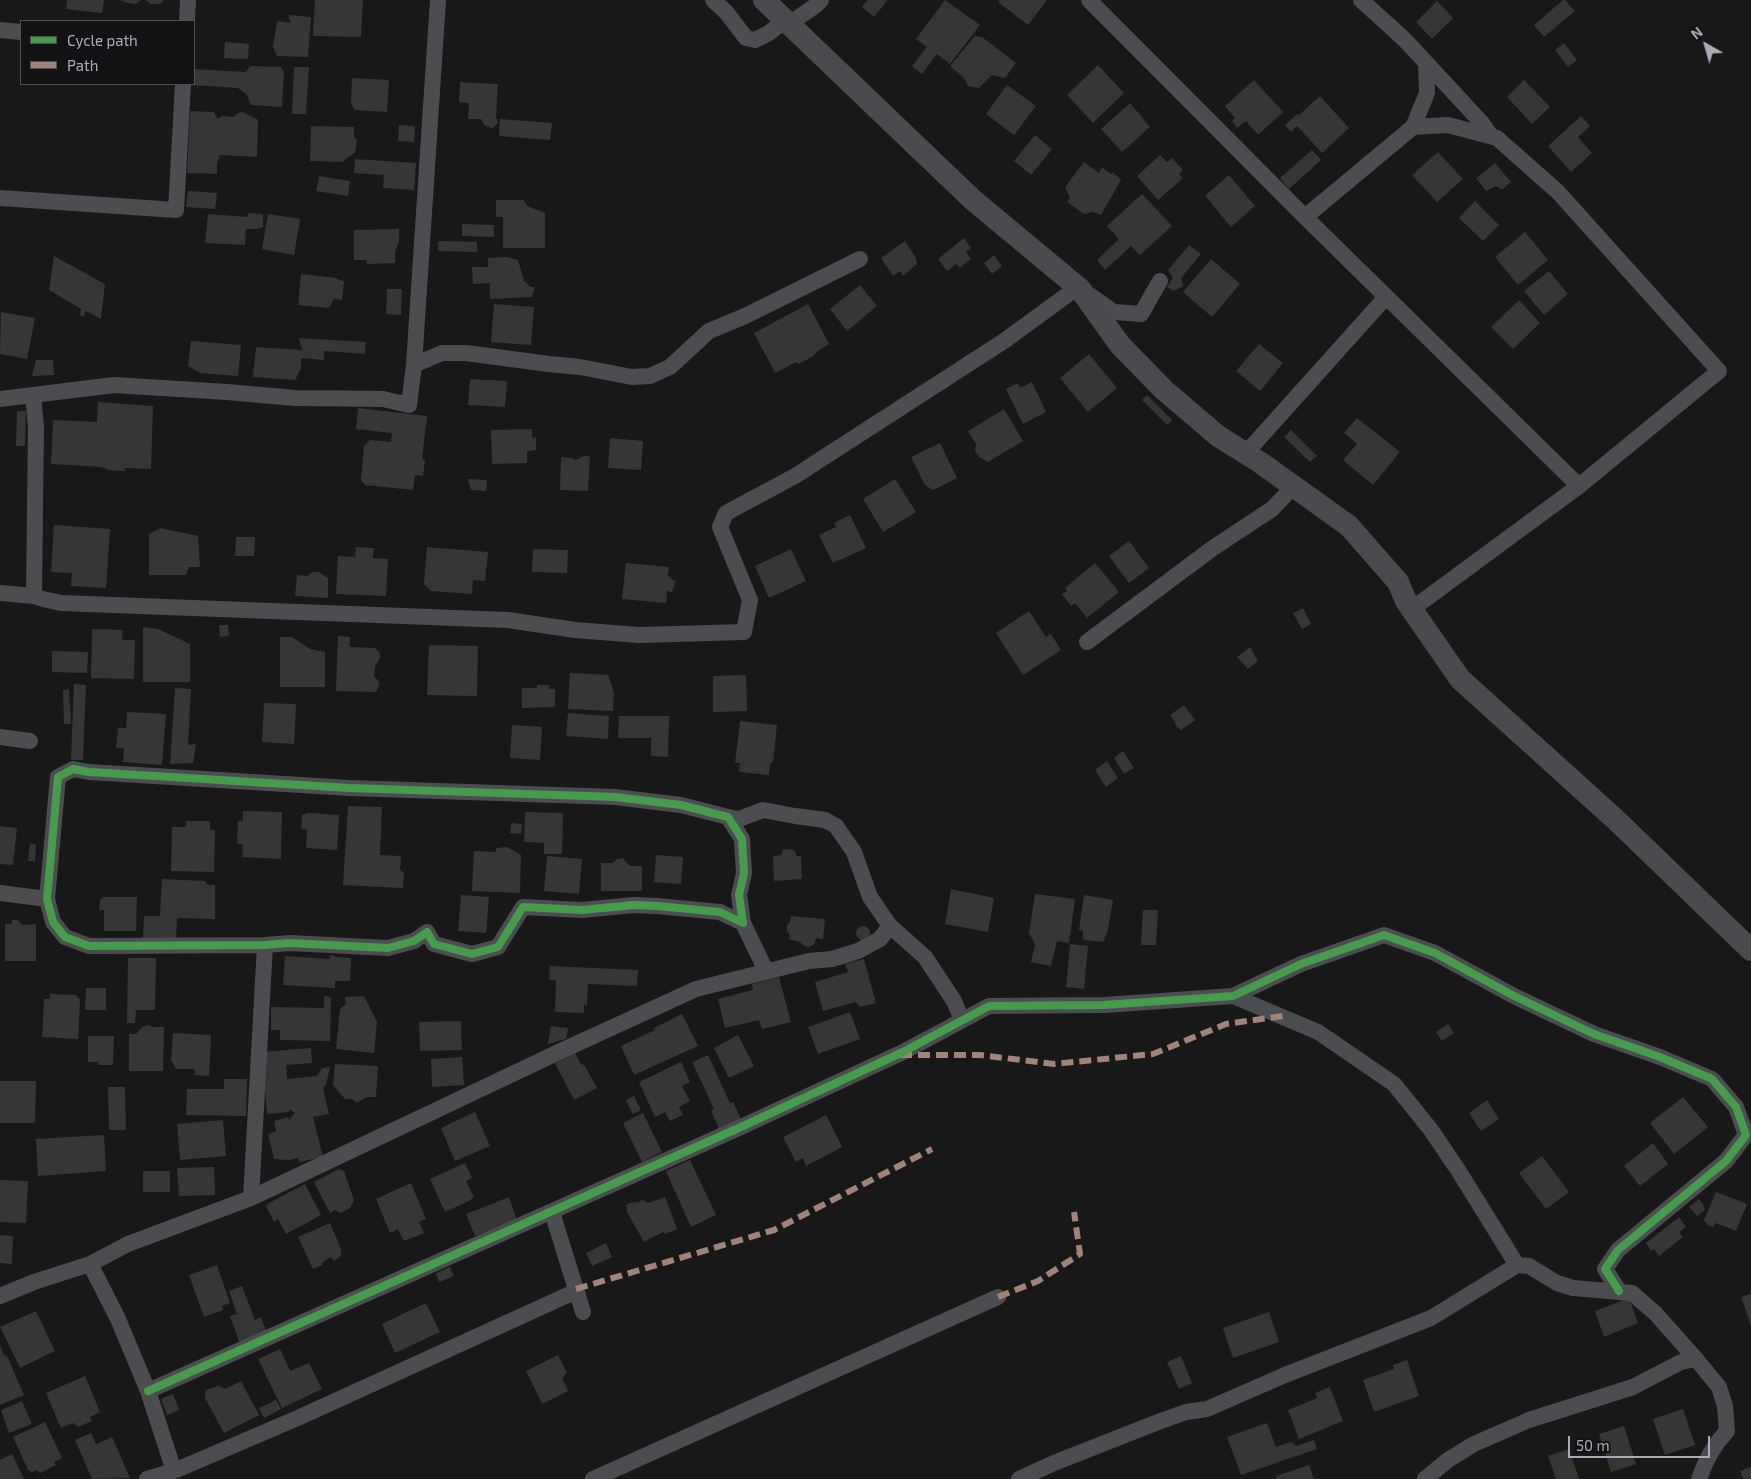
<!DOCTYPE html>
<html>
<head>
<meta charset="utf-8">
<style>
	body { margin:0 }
	#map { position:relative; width:1751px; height:1479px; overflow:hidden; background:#181818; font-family:"Exo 2",sans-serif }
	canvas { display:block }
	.legend { position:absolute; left:20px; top:20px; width:175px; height:65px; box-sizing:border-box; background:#121214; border:1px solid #4e5056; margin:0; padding:6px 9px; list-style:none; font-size:15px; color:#a8aeb9 }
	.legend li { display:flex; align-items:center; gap:10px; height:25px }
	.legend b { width:25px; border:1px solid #4e5056 }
	.north { position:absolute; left:1681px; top:20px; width:50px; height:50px; -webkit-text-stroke:4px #121214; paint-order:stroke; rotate:322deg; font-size:14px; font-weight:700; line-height:20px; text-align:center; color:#a8aeb9 }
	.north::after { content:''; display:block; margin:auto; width:18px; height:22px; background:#a8aeb9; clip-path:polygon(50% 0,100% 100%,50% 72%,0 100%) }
	.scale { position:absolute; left:1568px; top:1436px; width:142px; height:22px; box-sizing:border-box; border:2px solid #a8aeb9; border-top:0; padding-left:6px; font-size:15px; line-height:18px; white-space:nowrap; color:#a8aeb9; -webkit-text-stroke:4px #121214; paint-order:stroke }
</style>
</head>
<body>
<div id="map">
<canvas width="1751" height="1479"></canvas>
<ul class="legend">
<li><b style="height:6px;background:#469c4c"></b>Cycle path</li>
<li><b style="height:6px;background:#a18479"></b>Path</li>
</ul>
<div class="north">N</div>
<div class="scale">50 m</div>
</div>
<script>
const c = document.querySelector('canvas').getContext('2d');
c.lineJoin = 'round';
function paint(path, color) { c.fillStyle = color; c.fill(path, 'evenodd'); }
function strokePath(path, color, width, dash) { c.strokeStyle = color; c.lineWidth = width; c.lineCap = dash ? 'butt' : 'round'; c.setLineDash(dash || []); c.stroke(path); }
paint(new Path2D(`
	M67 0H104L102 13 66 9Z
	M120 0H141L136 4 127 3Z
	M146 0H164L161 4H150Z
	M315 0H363L361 37 313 36Z
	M868 0H888L874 17 862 7Z
	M945 0 980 25 950 64 937 54 922 74 912 66 927 47 916 39Z
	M1000 0H1047L1028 25 998 2Z
	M1563 0H1565L1575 11 1544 37 1534 25Z
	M1437 1 1453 18 1432 39 1416 22Z
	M288 15 311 17 308 57 277 56 273 47 277 21 291 23Z
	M975 36 982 37 1016 63 1005 78 992 75 979 88 968 86 964 78 950 66Z
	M225 42 249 44 248 59 224 58Z
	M1564 43 1577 60 1568 67 1555 50Z
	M1098 65 1124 93 1093 123 1067 95Z
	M250 66 281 67 284 72 282 107 251 105 247 95 238 88 192 85V84H194V69L246 72Z
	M294 67H309L306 114H292Z
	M352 78 389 80 387 112 355 110 351 103Z
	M1254 80 1283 112 1258 135 1246 121 1237 128 1232 121 1235 118 1225 106Z
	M1524 80 1550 107 1532 124 1507 97Z
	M460 82 498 84 496 117 498 123 492 128 484 125 481 119H468L469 103 459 102Z
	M1007 85 1036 106 1014 135 986 114Z
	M1320 96 1349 128 1322 153 1297 126 1291 132 1285 125 1297 114 1299 115Z
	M1130 103 1150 127 1122 152 1101 129Z
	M190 111 214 112 218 119 222 116 234 117 237 114 242 112 257 119 258 124 257 157 220 155 217 163V174L187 173Z
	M1581 116 1590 126 1578 137 1592 153 1571 172 1548 146Z
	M500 119 552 123 550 140 499 136Z
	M399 125 415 126 414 142 398 141Z
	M311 126 354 127V137L357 140 355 153 348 157 343 162 310 161Z
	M1035 135 1052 149 1031 175 1014 161Z
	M1312 150 1321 160 1289 189 1280 178Z
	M1438 152 1463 179 1437 202 1412 175Z
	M1160 155 1167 162 1172 158 1183 170 1179 174 1183 178 1158 200 1137 176Z
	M355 159 416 163 414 190 383 188 384 175 354 173Z
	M1084 162 1099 173 1102 167 1111 174 1113 172 1121 180 1101 215 1093 212 1084 214 1067 202 1070 198 1065 187Z
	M1495 163 1511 182 1502 190 1496 186 1486 191 1476 178Z
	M1229 175 1255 206 1231 227 1205 196Z
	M319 176 350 181 348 196 316 191Z
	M188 191 217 193 215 209 186 207Z
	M1142 194 1172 226 1140 255 1131 246 1105 270 1097 260 1119 239 1107 226Z
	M496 200H524L527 206 545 213V248H503V217H496Z
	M1475 201 1499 225 1483 241 1459 218Z
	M248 213 263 214V227L257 229H246L245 245 205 243 208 214 247 217Z
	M268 214 300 219 294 255 262 249Z
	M462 224 494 225V237L462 236Z
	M399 229V242L395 252V263L367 264 366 260H354V230Z
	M1525 232 1548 260 1518 285 1495 257Z
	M964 238 971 248 966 252 971 259 960 268 956 264 947 271 938 259Z
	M438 241 477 242V252L438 251Z
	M905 241 916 258 917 264 903 276 900 271 893 276 881 258Z
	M1189 245 1201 254 1181 278 1183 286 1174 291 1167 287 1173 278 1168 270Z
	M994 255 1002 266 992 274 984 263Z
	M54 256 105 284 101 319 86 311 83 317 80 315 81 309 49 290Z
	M506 257 518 260 524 281 531 287H535L532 297 490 299V283L473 284 472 267H488V258Z
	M1211 259 1240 284 1212 317 1183 292Z
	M1549 271 1568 294 1544 315 1524 291Z
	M301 274 336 278 339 280 344 281 342 300 334 299 329 308 298 305Z
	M860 285 877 306 847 331 830 309Z
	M387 289H402L401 315 386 314Z
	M1519 300 1540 323 1513 349 1491 327Z
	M494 304 534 307 531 345 491 342Z
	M808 304 829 344 818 351 812 357 798 364 796 362 775 373 754 333Z
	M1 312 35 318 27 359 0 354Z
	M299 338 366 342 365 354 324 351V360L301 358V368L296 378 297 380 253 377 256 347 302 350Z
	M191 341 241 345 238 376 200 373 188 366Z
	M1259 344 1283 363 1260 391 1236 371Z
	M1089 354 1117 388 1088 412 1060 378Z
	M36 360H53L54 375 32 376Z
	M470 379 507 381 505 407 468 405Z
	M1032 382 1046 412 1023 424 1006 389 1018 383 1020 388Z
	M1147 395 1172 420 1167 425 1142 400Z
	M98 402 153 406 151 469 125 468V471L108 470 102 467 51 464 53 420 97 422Z
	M358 408 427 416 422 459 425 460 423 476 415 475 413 490 365 485 361 480 364 446 370 440 391 442 392 433 356 429Z
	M1004 409 1023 441 988 462 979 457 975 451 976 444 968 431Z
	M17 411H26L25 446H16Z
	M1357 418 1400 452 1373 485 1343 460 1357 444 1344 433Z
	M532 429V438L536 437V450L527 451V463L492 464 491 430Z
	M1291 430 1317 456 1310 462 1284 437Z
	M610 438 643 441 641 470 608 468Z
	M940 443 957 478 933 490 925 485 911 457Z
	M584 456H588L590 458 588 491 560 490 561 457 572 458 576 460Z
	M468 479 487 480 486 491 471 490Z
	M895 479 916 512 883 532 863 499Z
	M850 515 866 548 833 563 819 535 836 527 834 523Z
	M54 525 110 529 106 588 71 586 72 573 51 572Z
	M160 528 198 536 200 567H189L186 575H149V534Z
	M236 537H255L254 556H235Z
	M1129 541 1149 568 1129 583 1109 556Z
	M356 547 374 548 373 558 388 559 386 596 336 594 338 556 355 557Z
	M427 547 488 552 485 581 473 580 472 594 431 591 424 584Z
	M533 549 568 550 567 573 532 572Z
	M791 549 806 581 769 598 755 566Z
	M626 563 669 567 668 576 676 582 672 592 667 591 666 603 622 599Z
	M1095 563 1119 592 1087 618 1075 603 1071 606 1062 594 1067 591 1065 588Z
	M312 572H319L328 578V598L295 596 297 575 307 576Z
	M1303 608 1311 624 1302 629 1293 613Z
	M1029 611 1046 637 1051 634 1061 650 1023 675 996 633Z
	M219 625H228L229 636 220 637Z
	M143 627 158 629 190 644V682H143Z
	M92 629 123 630 122 640H135L134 679 91 678Z
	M338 636 350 637V647L375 648 380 653V658L375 666 374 677 378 680 379 685 376 692 336 691Z
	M280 637H292L310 649 325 652V687H280Z
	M429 645 478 646 477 696 427 695Z
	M1250 647 1258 661 1248 669 1237 657Z
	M52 651 88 652 87 673 52 672Z
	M570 673 608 675 614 692 613 711 568 709Z
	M746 675 747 711 713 712V676Z
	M74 684 86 685 83 760H71Z
	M537 685H549V689H555V707L522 708V688H537Z
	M175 688 191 689 188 745 196 744 193 763 170 764Z
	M69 689 71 724H64L63 690Z
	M264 703 296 704 294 744 262 742Z
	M1184 705 1195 720 1181 730 1176 726 1175 722 1170 715Z
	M127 712 166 714 162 765 123 762 124 748H116L118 728H126Z
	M568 713 609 716 608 739 566 736Z
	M619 716H669L668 757 651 756V738H618Z
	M740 721 777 725 773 762 770 764 769 775 739 772 740 763H735Z
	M512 725 542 727 540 760 510 758Z
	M1123 751 1134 768 1124 774 1114 758Z
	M1107 761 1118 778 1106 787 1095 770Z
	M348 806 382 807 380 855 401 856 400 870 404 873 403 888 343 885Z
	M243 811 282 812 281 859 242 857 243 845 237 843 238 821H243Z
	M525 812 563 813 562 854H544V843L524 842Z
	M308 813 339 815 337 850 306 848 307 829H301L302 815Z
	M186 821H210V830H215L214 872 171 871 172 827H186Z
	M511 823 522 824 521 834 510 833Z
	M0 826 17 828 13 865 0 864Z
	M30 843 36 845 35 861H28Z
	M507 847 521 855 520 893 472 891 474 851 495 852 497 848Z
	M783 849 794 850 797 856H801L802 879 774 881 773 856 781 855Z
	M656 855 683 857 681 884 654 882Z
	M547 856 582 859 579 894 544 891Z
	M623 858 630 866H642V891H601V863H613L617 859Z
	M162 879 205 881 208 885H215V919L177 918 176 939 143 938 144 916H160Z
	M951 889 994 898 988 932 945 924Z
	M1035 894 1075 899 1069 943 1057 941 1051 966 1031 962 1035 944 1029 933Z
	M461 895 489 897 486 933 458 931Z
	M1084 895 1113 900 1107 934 1105 936 1104 942 1083 940V931L1079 930Z
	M104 897H137L136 931H104V910H99L100 900Z
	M1143 910H1158L1156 945H1141Z
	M791 916 825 919 823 939 816 938 814 945 808 947 804 946 800 942 789 939 790 934 787 932V925L790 922Z
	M12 920H18L22 925 36 924V961H5V924H12Z
	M856 933a7 7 0 1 1 14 0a7 7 0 1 1-14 0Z
	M1070 944 1088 946 1084 989 1066 987Z
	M331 955 337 957 351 958 350 981H335V988L283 985 285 956 329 959Z
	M128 958H156L155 1010H136L135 1023H127Z
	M864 959 876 1003 860 1007 856 1002 823 1011 815 982 848 972 845 964Z
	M550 966 638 970 637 986 588 984 587 1005H584V1013L555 1012 556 980H549Z
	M779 977 791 1022 762 1029 759 1020 725 1028 718 999 753 990 752 984Z
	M86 988H106V1010H85Z
	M50 994 76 995 80 1000 78 1039 42 1037 44 999H50Z
	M324 996 331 997 330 1041 280 1040V1030H271V1007L324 1008Z
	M364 996 377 1022 374 1053 336 1049 340 1009 346 1004 345 997Z
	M850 1012 860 1039 818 1054 808 1027Z
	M682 1014 698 1046 634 1075 621 1046 655 1030 654 1028Z
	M461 1021 462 1050 420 1051 419 1022Z
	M1448 1024 1454 1033 1442 1041 1436 1032Z
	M148 1025 153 1027H164L163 1071H129V1034H136L142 1027Z
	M551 1026 568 1028 566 1039 548 1044Z
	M173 1033 211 1035 209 1076 195 1075V1069H176L171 1060Z
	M738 1035 754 1066 729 1078 714 1048Z
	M88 1036H114L113 1065H99L98 1062H88Z
	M311 1048 312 1063 286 1065 287 1079 317 1076 322 1068 330 1067 326 1085 323 1088 329 1114 313 1117 323 1157 299 1162 298 1158 289 1160 274 1159 268 1134 276 1131 274 1121 288 1117 290 1120 291 1117 295 1113 289 1109V1093V1112L267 1114 262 1052Z
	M575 1053 580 1063 585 1066 597 1088 574 1100 555 1063Z
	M708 1055 730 1103 733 1102 742 1121 720 1131 711 1110 714 1109 692 1062Z
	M462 1057 464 1085 432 1087 431 1059Z
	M681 1062 690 1082 682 1086 690 1101 679 1107 683 1115 670 1121 665 1112 655 1117 639 1082Z
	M335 1064 378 1066 376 1097H367L357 1103 352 1099H345L333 1085Z
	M224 1079H247L246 1116 186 1115 187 1089H224Z
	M0 1081H36L35 1123H0Z
	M108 1087H125L126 1130H109Z
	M634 1096 641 1110 633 1114 626 1100Z
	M1683 1097 1708 1127 1674 1154 1650 1123Z
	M1487 1100 1499 1119 1481 1131 1469 1113Z
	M475 1112 490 1146 455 1161 441 1128Z
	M643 1113 662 1152 642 1162 623 1123Z
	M826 1115 842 1147 806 1166 803 1158 796 1162 783 1137Z
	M223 1120 226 1156 180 1160 177 1124Z
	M104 1135 106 1171 38 1176 36 1139Z
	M1653 1143 1668 1164 1640 1186 1624 1166Z
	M1542 1156 1569 1192 1546 1209 1519 1173Z
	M690 1160 716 1215 691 1227 666 1171Z
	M465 1163 472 1178 466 1181 474 1197 469 1201 445 1212 430 1179Z
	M214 1167 215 1195 179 1196 177 1168Z
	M339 1169 344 1171 354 1200 350 1208 341 1213 335 1210 330 1213 314 1182Z
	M143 1171H170V1192H143Z
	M0 1180 28 1181 26 1223 0 1222Z
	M411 1183 426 1219 419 1222 424 1233 404 1241 398 1229 390 1233 376 1199Z
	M305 1184 321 1215 286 1234 278 1219 274 1222 266 1206 269 1203Z
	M1716 1192 1747 1204 1736 1231 1716 1223 1713 1227 1709 1226 1704 1220Z
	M509 1197 517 1220 475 1236 466 1214Z
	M665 1197 677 1229 665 1234 663 1232 644 1242 627 1212 626 1206 629 1203 639 1202 643 1200 648 1203Z
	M1699 1199 1703 1204 1705 1210 1697 1216 1689 1207Z
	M1679 1217 1686 1227 1679 1232 1683 1237 1659 1256 1654 1249 1651 1251 1646 1243Z
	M330 1223 341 1249V1256L334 1261 331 1257 323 1262 322 1265 313 1269 298 1237Z
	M0 1235 13 1236 12 1264 0 1263Z
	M606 1243 612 1257 592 1266 586 1253Z
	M217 1265 230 1303 222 1306 223 1310 204 1317 189 1275Z
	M450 1267 454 1276 439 1282 436 1273Z
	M242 1286 255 1320 261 1317 267 1334 240 1344 230 1316 237 1314 229 1291Z
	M1751 1294V1326L1741 1297Z
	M1629 1298 1638 1323 1604 1337 1595 1311Z
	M426 1303 440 1332 395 1353 382 1324Z
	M36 1311 55 1351 20 1368 0 1327Z
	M1269 1312 1279 1342 1233 1358 1223 1328Z
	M0 1345 4 1355 7 1356 24 1395 0 1405Z
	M280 1349 290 1371 309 1363 322 1389 282 1408 258 1359Z
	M558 1355 567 1373 562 1378 568 1391 542 1404 526 1371Z
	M1181 1356 1192 1383 1179 1389 1167 1362Z
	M1407 1360 1419 1396 1374 1412 1363 1380 1394 1369 1393 1365Z
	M85 1376 100 1412 90 1417 92 1421 78 1427 73 1423 61 1428 46 1393Z
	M241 1381 259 1415 224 1433 205 1398 206 1390 218 1386 225 1389Z
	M1330 1387 1343 1421 1299 1439 1288 1410 1317 1398 1315 1393Z
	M173 1394 179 1410 167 1415 161 1399Z
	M276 1400 281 1409 264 1418 259 1408Z
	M22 1401 32 1424 9 1433 1 1410Z
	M1683 1409 1695 1445 1665 1455 1653 1419Z
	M45 1422 62 1458 54 1462 56 1465 40 1473 36 1470 32 1472 28 1470 13 1437Z
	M1267 1423 1276 1447 1291 1442 1296 1446 1314 1440 1317 1449 1241 1475 1227 1437Z
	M1624 1426 1636 1464 1611 1472 1599 1434Z
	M91 1433 96 1444 112 1437 130 1478 92 1479 75 1440Z
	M1569 1449 1579 1479H1556L1548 1456Z
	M12 1454 24 1479H0V1460Z
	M1309 1465 1314 1479H1277L1276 1476Z
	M1751 1467V1479H1743L1740 1471Z`), '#363637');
strokePath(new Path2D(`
	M713 0 726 12 746 38 755 40 769 33 785 20
	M1089 0 1305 217 1413 127 1448 125 1497 138 1558 192 1719 371 1579 486 1412 609
	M1361 0 1405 40 1481 122 1491 136
	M187 21 188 0
	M789 24 815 6 821 0
	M0 30 21 32
	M1413 127 1427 93 1426 63
	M0 198 176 210 183 84
	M1305 217 1579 486
	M414 365 442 353H466L549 364 580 367 632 377 650 376 670 367 709 331 743 317 860 259
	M33 395 36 427 34 596
	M0 399 114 385 227 392 295 398 383 399 409 405 414 365 438 0
	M1246 453 1386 297
	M0 593 34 596 43 599 61 603 508 620 575 630 639 635 744 632 750 600 720 527 726 513 795 476 1004 341 1078 287 1114 312 1141 314 1160 281
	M1087 642 1213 548 1272 509 1294 486
	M0 737 30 741
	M73 769 89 772 350 788 615 797 681 805 728 817 742 839 744 873 739 895 743 923 720 912 657 906 634 905 582 910 523 907 498 947 472 954 434 944 427 932 414 941 388 948 290 943 265 945 89 946 65 937 53 922 47 899 58 777Z
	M728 817 739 819 763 810 795 816 825 820 836 826 854 852 870 897 890 926 925 957 954 1001 962 1020
	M0 893 47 899
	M743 923 766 971
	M1233 996 1318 1032 1394 1084 1431 1130 1458 1170 1517 1265
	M251 1198 265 945
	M552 1212 583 1312
	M90 1264 118 1319 148 1391 174 1471 147 1479
	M0 1296 34 1282 90 1264 128 1244 251 1198 563 1050 696 989 809 961 832 959 858 951 880 939 890 926
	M148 1391 741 1127 903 1052 989 1006 1104 1005 1233 996 1301 964 1384 935 1435 953 1514 996 1594 1034 1660 1057 1712 1079 1736 1107 1746 1135 1726 1161 1618 1250 1605 1269 1619 1291
	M174 1471 300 1417 570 1294 576 1289
	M593 1479 998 1297
	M1019 1479 1054 1463 1158 1422 1186 1412 1207 1409 1285 1375 1431 1318 1517 1265 1529 1266 1557 1283 1573 1288 1632 1293 1655 1313 1696 1359
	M1425 1479 1448 1460 1474 1444 1529 1420 1633 1387 1681 1362 1696 1359 1719 1387 1725 1406 1727 1431C1713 1446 1706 1460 1699 1479`), '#4b4d51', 16);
strokePath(new Path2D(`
	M764 0 973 200 1080 289 1120 345 1164 390 1218 436 1261 463 1349 526 1398 582 1406 601 1460 679 1615 819 1751 950`), '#4a4b4f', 22);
strokePath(new Path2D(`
	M900 1055H980L1054 1064 1153 1054 1226 1024 1283 1016
	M576 1289 774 1230 932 1149
	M998 1297 1038 1281 1080 1254 1074 1212`), '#a18479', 6, [12, 6]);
strokePath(new Path2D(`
	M73 769 89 772 350 788 615 797 681 805 728 817 742 839 744 873 739 895 743 923 720 912 657 906 634 905 582 910 523 907 498 947 472 954 434 944 427 932 414 941 388 948 290 943 265 945 89 946 65 937 53 922 47 899 58 777Z
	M148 1391 741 1127 903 1052 989 1006 1104 1005 1233 996 1301 964 1384 935 1435 953 1514 996 1594 1034 1660 1057 1712 1079 1736 1107 1746 1135 1726 1161 1618 1250 1605 1269 1619 1291`), '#469c4c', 8);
</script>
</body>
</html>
